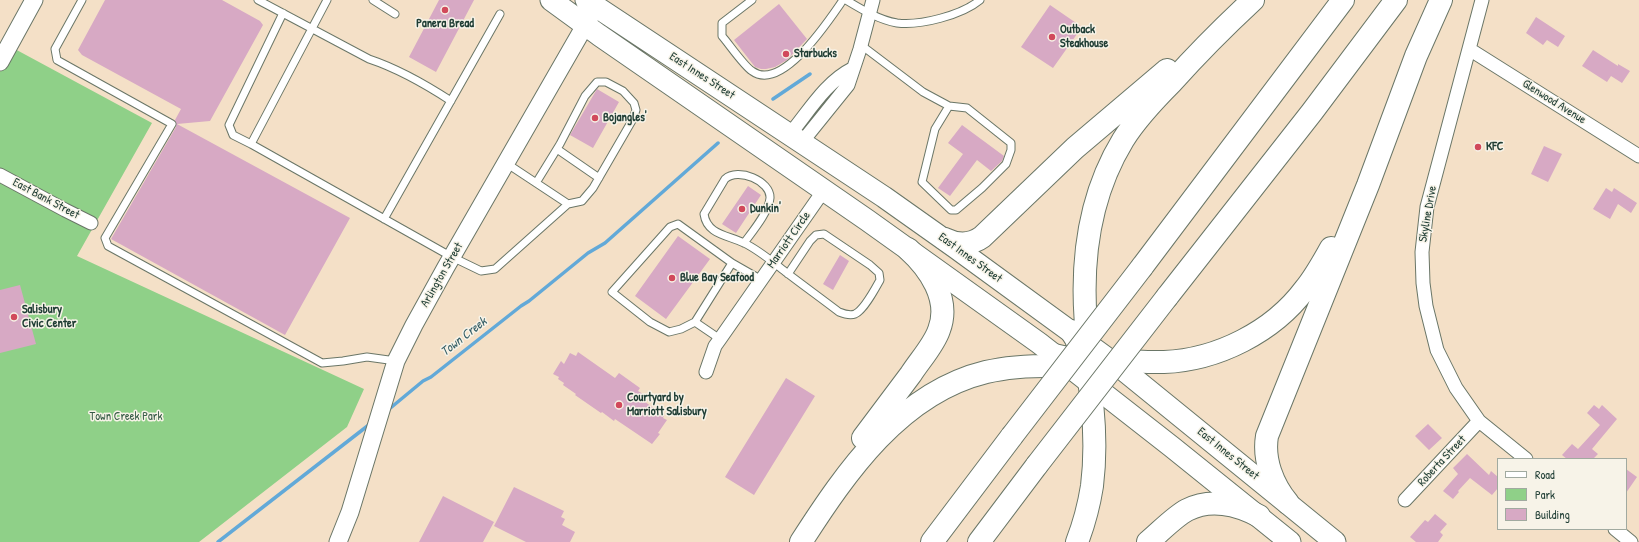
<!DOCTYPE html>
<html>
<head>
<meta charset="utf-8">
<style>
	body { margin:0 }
	#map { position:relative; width:1639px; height:542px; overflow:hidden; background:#f4e0c7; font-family:"Patrick Hand",sans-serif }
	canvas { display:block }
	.legend { position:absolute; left:1497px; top:458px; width:130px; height:72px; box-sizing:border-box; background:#f7f3e8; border:1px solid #a1aaa0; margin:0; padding:5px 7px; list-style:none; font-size:12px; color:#1f3d34 }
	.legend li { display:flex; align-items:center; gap:8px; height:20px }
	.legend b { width:20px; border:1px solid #a1aaa0 }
</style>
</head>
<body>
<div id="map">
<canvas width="1639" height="542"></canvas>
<ul class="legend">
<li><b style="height:5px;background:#fff"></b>Road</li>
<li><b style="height:11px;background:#8fd088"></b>Park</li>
<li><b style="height:11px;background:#d7a9c4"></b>Building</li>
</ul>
</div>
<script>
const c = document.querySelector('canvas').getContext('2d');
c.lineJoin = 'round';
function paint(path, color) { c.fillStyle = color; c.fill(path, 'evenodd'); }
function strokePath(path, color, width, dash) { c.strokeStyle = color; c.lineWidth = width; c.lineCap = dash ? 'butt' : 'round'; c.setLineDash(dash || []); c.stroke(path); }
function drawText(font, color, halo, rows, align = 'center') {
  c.font = font + ' "Patrick Hand",sans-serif'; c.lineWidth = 3; c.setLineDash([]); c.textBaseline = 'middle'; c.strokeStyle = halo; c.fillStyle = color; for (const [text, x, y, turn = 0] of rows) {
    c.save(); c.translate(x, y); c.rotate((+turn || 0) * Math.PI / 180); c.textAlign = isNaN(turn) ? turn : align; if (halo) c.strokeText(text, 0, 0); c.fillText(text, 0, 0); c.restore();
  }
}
paint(new Path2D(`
	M13 48 152 123 77 256 364 389 347 427 199 542H0V72Z`), '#8fd088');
strokePath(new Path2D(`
	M773 99 810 74
	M388 410 423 381 431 377 521 306 529 301 588 253 605 243 718 143
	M218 542 370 424`), '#62a9d8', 3.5);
paint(new Path2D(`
	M105 0H222L260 21 263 25 210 121 177 124 350 218 285 335 111 239 176 127 175 120 181 109 82 55 78 50Z
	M439 0H474L436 72 409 57Z
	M779 4 807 39 787 60 775 67 766 69H761L755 67 734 40Z
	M1050 5 1082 27 1053 68 1021 47Z
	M1536 17 1565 36 1558 47 1547 40 1543 45 1526 33Z
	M1593 50 1618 66V64L1630 71 1622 83 1611 76 1607 82 1582 66Z
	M597 89 619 102 593 148 570 135Z
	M962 125 1004 156 1002 161 991 171 977 160 950 196 938 188 963 154 948 143Z
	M1544 146 1562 154 1548 182 1531 174Z
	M748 186 761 195 736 233 722 224Z
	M1606 188 1612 192 1614 188 1637 203 1631 213 1618 204 1610 219 1593 209Z
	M678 236 710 259 666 319 635 296Z
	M840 255 849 261 833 290 823 284Z
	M20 285 36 344 0 353V290Z
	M578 352 615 378 619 373 640 388 638 391 643 394 640 398 664 416 663 418 667 420 658 433 660 434 652 444 615 419 614 421 602 412 601 413 575 395 576 394 563 385 564 383 558 379 559 377 553 374 561 361 564 364 570 353 576 356Z
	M786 378 815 396 754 495 725 477Z
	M1594 405 1599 409 1602 405 1617 419 1592 449 1598 454 1593 459H1567L1562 455 1572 444 1578 449 1600 425 1587 413Z
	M1428 424 1442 438 1429 450 1415 436Z
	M1467 454 1489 475 1491 471 1498 477V488L1492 495 1470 478 1458 491 1459 492 1453 499 1443 491 1458 474 1453 468Z
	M1626 469 1637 477 1626 493Z
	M514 487 564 511 561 517 565 519 562 525 575 532 570 542H526L494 526Z
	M443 496 494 522 483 542H419Z
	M1435 514 1447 524 1440 532 1443 535 1438 542H1416L1410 537 1425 520 1428 522Z`), '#d7a9c4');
const service = new Path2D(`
	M82 0 55 49 57 60 172 124 105 238 108 246 322 363 343 361 367 357 396 361
	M258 0 369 59C399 69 425 84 451 101
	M327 0 251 144 452 257 481 271 495 269 568 204 582 201 593 188 633 119 636 110 634 103 623 91 606 82H597L585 96 560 144 536 183
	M373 0 395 14
	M752 0 722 23V36C729 44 744 66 752 71 782 93 829 20 843 0
	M846 0C861 9 879 20 897 23 920 26 962 15 980 0
	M861 45 923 92 949 106 967 108 1011 143V150L1006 164 982 188 956 210H951L922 182 935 129 949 106
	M251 144 233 135 229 125 283 13
	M557 149 599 178
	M506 163 568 204
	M384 219 500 14
	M744 243C752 232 769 212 770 198 771 181 738 167 725 179L704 214C707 235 728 235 744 243 759 250 774 263 787 273 804 286 822 299 839 312 844 314 850 316 855 314 864 310 875 289 880 280L879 273 870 265 824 234 816 235 810 241 788 274
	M732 263 695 322 681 329 669 332 650 322 612 292 670 227 678 224 732 263 760 279
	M695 322 720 339`);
const minor = new Path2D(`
	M1482 0 1427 207 1422 252 1423 283 1426 306 1437 350 1456 388 1479 421 1526 459
	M1469 49 1639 156
	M790 134C809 111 826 82 852 69
	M802 142 848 85 860 49 873 0
	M0 175 65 210 91 223
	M706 372 715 346 720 339 824 190
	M1405 500 1479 421
	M1615 529 1631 542`);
const tertiary = new Path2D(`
	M0 62 34 0
	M338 542 350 512 396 361 414 325 446 267 591 15`);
const primary = new Path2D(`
	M551 0 599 35 867 220 1039 343 1172 447 1290 542
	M586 0 884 197 956 248 1126 372 1335 542`);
const motorway = new Path2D(`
	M945 239C957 245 971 245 982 237L1075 148 1167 70
	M1142 267 1343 0
	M1167 297 1312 112 1396 0
	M1071 331C1095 365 1097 446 1092 486 1089 505 1084 524 1077 542
	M1089 352C1079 279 1084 204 1123 140 1136 119 1154 100 1172 82 1198 53 1225 26 1253 0
	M1054 355 1067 358C1099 358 1132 363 1164 362 1217 360 1273 332 1305 289 1315 277 1323 262 1331 248
	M863 438C879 417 895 395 911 374 920 360 934 345 939 330 951 299 929 268 908 249
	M1288 503C1273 485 1263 460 1267 436L1368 185 1416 56 1441 0
	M801 542C846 472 900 393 986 372 1015 365 1045 365 1074 366
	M932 542 1012 436
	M979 542 1037 465
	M1148 542C1160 532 1174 517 1187 510 1210 498 1237 504 1259 516`);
strokePath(service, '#6a7667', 9);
strokePath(minor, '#6a7667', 15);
strokePath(tertiary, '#6a7667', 19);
strokePath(primary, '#6a7667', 23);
strokePath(motorway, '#6a7667', 24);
strokePath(service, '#fff', 7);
strokePath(minor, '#fff', 13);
strokePath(tertiary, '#fff', 17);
strokePath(primary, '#fff', 21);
strokePath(motorway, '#fff', 22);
const motorwayBridge = new Path2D(`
	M1012 436 1142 267
	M1037 465 1167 297`);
strokePath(motorwayBridge, '#6a7667', 24, []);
strokePath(motorwayBridge, '#fff', 22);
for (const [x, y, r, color] of [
	[445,10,4,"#d1495b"],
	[1052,37,4,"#d1495b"],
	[786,54,4,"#d1495b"],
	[595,118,4,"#d1495b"],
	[1478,147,4,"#d1495b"],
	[742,209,4,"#d1495b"],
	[672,278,4,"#d1495b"],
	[14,317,4,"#d1495b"],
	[619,405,4,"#d1495b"]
]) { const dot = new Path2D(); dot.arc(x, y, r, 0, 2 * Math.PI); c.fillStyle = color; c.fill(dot); strokePath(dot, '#f7f3e8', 1.5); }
drawText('bold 12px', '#1f3d34', '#f7f3e8', [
	["Panera Bread",445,24,"center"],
	["Outback",1060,30],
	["Steakhouse",1060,44],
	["Starbucks",794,54],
	["Bojangles'",603,118],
	["KFC",1486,147],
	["Dunkin'",750,209],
	["Blue Bay Seafood",680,278],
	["Salisbury",22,310],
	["Civic Center",22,324],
	["Courtyard by",627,398],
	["Marriott Salisbury",627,412]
], 'left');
drawText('12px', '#1f3d34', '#f7f3e8', [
	["East Innes Street",702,76,33],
	["Glenwood Avenue",1554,102,32],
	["East Bank Street",46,199,28],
	["Skyline Drive",1428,214,-80],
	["Marriott Circle",789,240,-55],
	["East Innes Street",970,258,36],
	["Arlington Street",442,275,-60],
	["East Innes Street",1228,454,39],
	["Roberta Street",1442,461,-47]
]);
drawText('12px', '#355a45', '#f7f3e8', [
	["Town Creek Park",126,417]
]);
drawText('italic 13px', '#335d65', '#f7f3e8', [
	["Town Creek",464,337,-38]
]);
</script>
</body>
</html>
